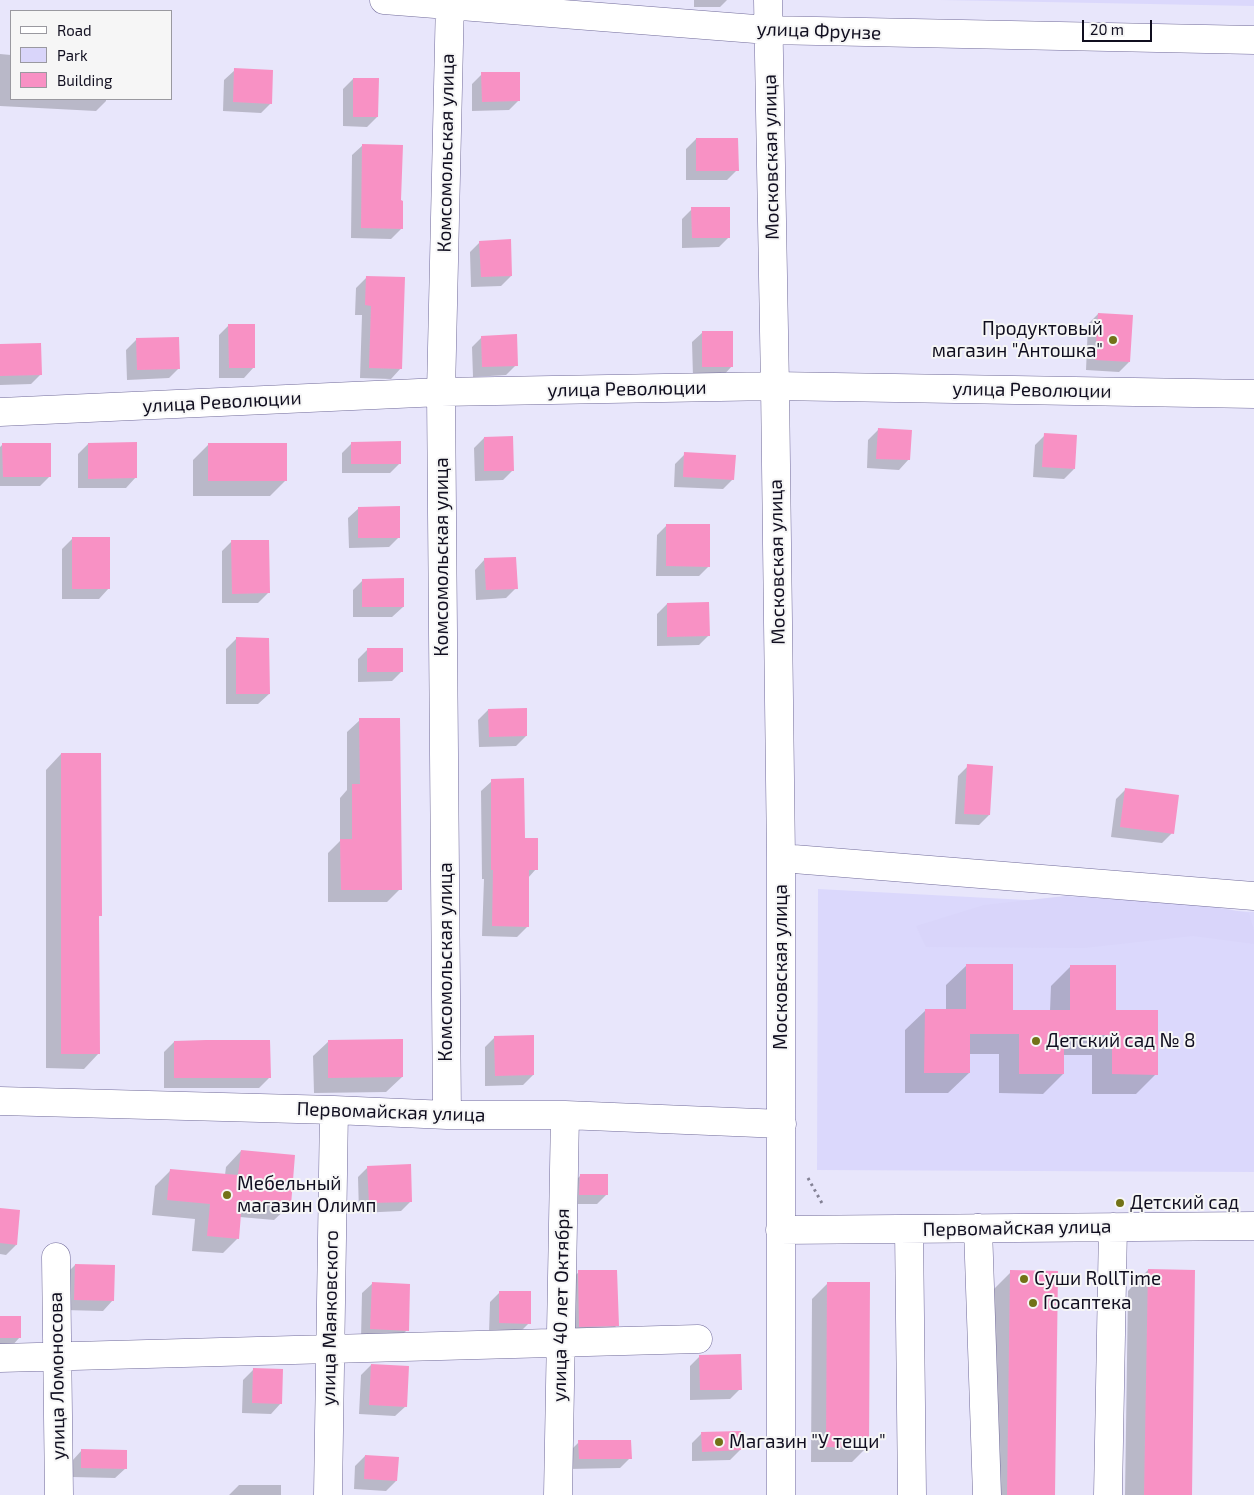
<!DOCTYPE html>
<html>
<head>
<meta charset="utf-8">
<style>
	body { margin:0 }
	#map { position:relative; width:1254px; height:1495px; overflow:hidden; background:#e8e6fb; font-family:"Exo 2",sans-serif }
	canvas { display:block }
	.legend { position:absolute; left:10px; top:10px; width:162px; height:90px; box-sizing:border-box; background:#f6f6f6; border:1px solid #9a99a0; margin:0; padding:6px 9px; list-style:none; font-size:15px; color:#100e1f }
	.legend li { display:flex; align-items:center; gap:10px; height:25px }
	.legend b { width:25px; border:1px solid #9a99a0 }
	.scale { position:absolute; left:1082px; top:20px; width:70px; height:22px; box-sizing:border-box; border:2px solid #100e1f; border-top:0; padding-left:6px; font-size:15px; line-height:18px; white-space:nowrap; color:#100e1f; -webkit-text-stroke:4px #f6f6f6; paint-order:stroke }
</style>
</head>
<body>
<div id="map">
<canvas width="1254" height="1495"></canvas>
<ul class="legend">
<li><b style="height:6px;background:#fff"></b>Road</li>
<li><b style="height:14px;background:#d9d5fa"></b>Park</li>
<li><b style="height:14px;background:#f891c4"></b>Building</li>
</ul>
<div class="scale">20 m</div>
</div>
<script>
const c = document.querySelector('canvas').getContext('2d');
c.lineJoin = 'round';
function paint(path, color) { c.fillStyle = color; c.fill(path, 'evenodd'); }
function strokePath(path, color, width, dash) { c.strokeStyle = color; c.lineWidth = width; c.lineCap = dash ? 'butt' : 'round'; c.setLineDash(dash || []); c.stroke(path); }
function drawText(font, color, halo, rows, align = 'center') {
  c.font = font + ' "Exo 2",sans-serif'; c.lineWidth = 4; c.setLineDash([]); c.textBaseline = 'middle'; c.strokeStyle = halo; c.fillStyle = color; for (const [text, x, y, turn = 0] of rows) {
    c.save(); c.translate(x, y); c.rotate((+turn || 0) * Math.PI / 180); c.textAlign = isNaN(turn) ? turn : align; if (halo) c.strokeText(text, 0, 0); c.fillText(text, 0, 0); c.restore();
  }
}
paint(new Path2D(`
	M940 0H1254V6Z
	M818 889 1254 912V1172L817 1170Z`), '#dbd8fc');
paint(new Path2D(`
	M1065 896 1203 905 1249 913 1254 931V944L1193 936 1084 948 926 947 916 926 984 905Z`), '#d9d5fa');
paint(new Path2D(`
	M694 0H727L720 7H694Z
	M0 54 11 55V99H106V101L96 111 0 106Z
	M235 70 271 103 261 113 223 111 224 80Z
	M482 74 519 100 509 110 472 111V84Z
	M353 79 377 117 367 127 343 126V89Z
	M696 139 737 170 727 180H686V149Z
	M363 145 400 202 401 229 391 239 351 238 352 155Z
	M692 209 729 237 719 247 682 248V219Z
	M480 242 511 276 501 286 471 287 470 252Z
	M366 278 401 368 391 379 360 378 362 315H355L356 288Z
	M1098 314 1129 362 1119 372 1086 370 1088 324Z
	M229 325 254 367 244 378H219V335Z
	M703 332 732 366 722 377H693L692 342Z
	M482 337 516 365 506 375 473 377 472 347Z
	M136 340 179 368 169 378 127 380 126 350Z
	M0 346 41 374 31 384 0 385Z
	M878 430 909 459 899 470 867 468 868 440Z
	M1045 435 1074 469 1064 479 1033 477 1035 445Z
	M484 438 513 470 503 480 475 481 474 448Z
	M352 443 400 463 390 473H342V453Z
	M3 444 50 476 40 486H0V447Z
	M88 444 136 477 126 488H78V454Z
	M208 445 286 480 270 496H193V460Z
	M685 454 733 479 723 489 674 487 675 464Z
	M359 508 399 537 389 547 349 548 348 518Z
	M667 525 709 566 699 576H656L657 535Z
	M72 539 109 588 99 599H62V549Z
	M232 541 268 593 258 603H222V551Z
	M485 559 516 588 506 598 476 600 475 570Z
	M363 580 403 607 392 617H353V590Z
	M667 604 709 635 699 645 657 646V614Z
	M236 639 269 694 258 704H226V649Z
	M368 649 402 671 392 681 358 682V659Z
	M488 710 526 736 516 746 479 747 478 720Z
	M360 720 400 889 387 902H328V853L340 841V798L347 790V732Z
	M61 754 100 915 98 918 99 1053 84 1069 46 1068V770Z
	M968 766 989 815 979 825 955 824 958 776Z
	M492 781 524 839 536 869 528 878 527 927 517 937 482 936 484 879H482L481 791Z
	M1126 789 1172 833 1162 843 1111 837 1116 799Z
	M967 965 1012 1011H1050L1051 986 1071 966 1115 1011 1156 1074 1136 1094H1092V1055H1063V1074L1043 1094 999 1093V1054H969V1073L948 1093H905V1030L926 1010H946V985Z
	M495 1037 533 1075 523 1085 485 1086V1047Z
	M329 1041 402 1077 386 1092 314 1093 313 1056Z
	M174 1042 269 1078 259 1088H164V1052Z
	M241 1151 290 1205 274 1220 240 1217 238 1238 223 1253 192 1251 195 1219 152 1215 155 1186 170 1171 225 1175 226 1167Z
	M368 1167 411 1201 401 1211 359 1213 358 1177Z
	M580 1176 607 1194 597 1204H570V1186Z
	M0 1209 16 1245 6 1255 0 1254Z
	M75 1265 113 1300 103 1311 64 1310 65 1275Z
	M1148 1270 1191 1495H1125L1128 1291Z
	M579 1272 617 1325 607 1335 570 1336 568 1282Z
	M1011 1272 1054 1495H988L991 1292Z
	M373 1283 407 1330 397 1340 361 1339 362 1293Z
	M828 1283 867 1447 852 1462H811L812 1299Z
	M500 1292 529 1323 519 1333H489L490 1302Z
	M0 1317 20 1337 10 1348 0 1347Z
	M700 1356 740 1389 730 1399 690 1400V1366Z
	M371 1365 406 1406 395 1416 359 1414 361 1375Z
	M253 1370 281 1403 271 1414 242 1413 243 1380Z
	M702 1433 740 1450 730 1460 692 1461V1443Z
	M579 1442 630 1458 620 1468 569 1469V1452Z
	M82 1450 126 1468 115 1478 72 1477V1461Z
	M365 1456 396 1481 386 1491 354 1489 355 1466Z
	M239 1485H281V1495H229Z`), '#0003');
paint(new Path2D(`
	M234 68 273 70 272 104 233 102Z
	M481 72H520V101L482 102Z
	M353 78H379L378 117H353Z
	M696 138H738L739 171H696Z
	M362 144 403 145 401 200 403 201V229L361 228Z
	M691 207H730V238H692Z
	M511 239 512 276 481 277 479 241Z
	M366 276 405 277 402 369 369 368 371 306 365 305Z
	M1098 313 1133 315 1130 362 1095 360Z
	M228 324H255V368H229Z
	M702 331H733V367H702Z
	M517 334 518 366 482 367 481 336Z
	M179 337 180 369 137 370 136 338Z
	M41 343 42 375 0 376V344Z
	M878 428 912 430 910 460 876 459Z
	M1044 433 1077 435 1075 469 1042 467Z
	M513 436 514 471H484V437Z
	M401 441V464H351V442Z
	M137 442V478L88 479V443Z
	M2 443H51V477H3Z
	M208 443H287V481H208Z
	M684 452 736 455 734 480 683 477Z
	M400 506V538H358V507Z
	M666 524H710V567L666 566Z
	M72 537H110V589H72Z
	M231 540H269L270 593 232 594Z
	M516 557 518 589 486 590 484 558Z
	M404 578V607H362V579Z
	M709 602 710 636 667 637V603Z
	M236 637 269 638 270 694H236Z
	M367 648H403V672H367Z
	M527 708V736L489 737 488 709Z
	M359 718H400L402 890H341L340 839H352V784H360Z
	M61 753H101L102 916H99L100 1054H61Z
	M967 764 993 766 990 815 964 814Z
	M524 778 525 838H538V870H529V927L492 926 493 870H491V779Z
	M1125 788 1179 795 1174 834 1120 827Z
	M966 964H1013V1010H1070V965H1116V1010H1158V1075L1112 1074V1035H1064V1074H1019V1034H970V1073H924L925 1009H966Z
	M534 1035V1075L495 1076 494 1036Z
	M403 1039V1077L328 1078V1040Z
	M206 1040H270L271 1078H174V1041Z
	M241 1150 295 1155 291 1205 242 1201 239 1239 207 1236 210 1204 167 1200 170 1169 238 1175Z
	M411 1164 412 1202 369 1203 367 1166Z
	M580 1174H608V1195H579Z
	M0 1208 20 1210 17 1245 0 1243Z
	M75 1264 115 1265 114 1301 74 1300Z
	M1148 1269 1195 1270 1192 1495H1144Z
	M578 1270H617L619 1326 579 1327Z
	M1010 1270 1058 1271 1055 1495H1007Z
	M372 1282 410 1284 409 1331 370 1329Z
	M827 1282H870L869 1448 826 1447Z
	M499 1291H531V1324L499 1323Z
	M0 1316H21V1338H0Z
	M741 1354 742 1390H700L699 1355Z
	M371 1364 409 1366 407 1407 369 1405Z
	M253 1368 283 1369 282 1404 252 1403Z
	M741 1431V1450L702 1452 701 1432Z
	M578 1440H631L632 1459H579Z
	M81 1449 127 1450V1469L81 1468Z
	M365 1455 399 1457 397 1481 364 1479Z`), '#f891c4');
const minor = new Path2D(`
	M384 0 768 30 1254 40
	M768 0 775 386 781 858V1495
	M0 412 441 392 775 386 1254 394
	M781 858 1254 896
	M0 1101 334 1110 447 1115H565L782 1124
	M447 1115 441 392 450 0
	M978 1228 987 1495
	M909 1229 912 1495
	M780 1230 1254 1226
	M56 1257 59 1495
	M0 1358 698 1339
	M328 1495 334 1110
	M558 1495 565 1115
	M1108 1495 1113 1227`);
strokePath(minor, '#716b9a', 29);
strokePath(new Path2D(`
	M808 1178 823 1205`), '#838194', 3, [2.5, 4]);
strokePath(minor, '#fff', 28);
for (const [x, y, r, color] of [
	[1113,340,5,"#727217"],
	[1036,1041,5,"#727217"],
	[227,1195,5,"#727217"],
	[1120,1203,5,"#727217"],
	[1024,1279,5,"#727217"],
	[1033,1303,5,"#727217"],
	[719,1442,5,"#727217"]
]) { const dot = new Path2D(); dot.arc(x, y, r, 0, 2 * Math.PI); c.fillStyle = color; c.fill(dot); strokePath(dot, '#f6f6f6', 2); }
drawText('19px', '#100e1f', '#f6f6f6', [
	["улица Фрунзе",819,31,2],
	["Комсомольская улица",446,153,-89],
	["Московская улица",771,157,-91],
	["улица Революции",627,389,-1],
	["улица Революции",1032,390,1],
	["улица Революции",222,402,-3],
	["Комсомольская улица",442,557,-90],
	["Московская улица",777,562,-91],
	["Комсомольская улица",446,962,-90],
	["Московская улица",781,967,-90],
	["Первомайская улица",391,1112,2],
	["Первомайская улица",1017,1228,-1],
	["улица 40 лет Октября",561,1305,-89],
	["улица Маяковского",330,1318,-89],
	["улица Ломоносова",57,1376,-91]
]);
drawText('19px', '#100e1f', '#f6f6f6', [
	["Продуктовый",1103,329,"right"],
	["магазин \"Антошка\"",1103,351,"right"],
	["Детский сад № 8",1046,1041],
	["Мебельный",237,1184],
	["магазин Олимп",237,1206],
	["Детский сад",1130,1203],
	["Суши RollTime",1034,1279],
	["Госаптека",1043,1303],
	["Магазин \"У тещи\"",729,1442]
], 'left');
</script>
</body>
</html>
